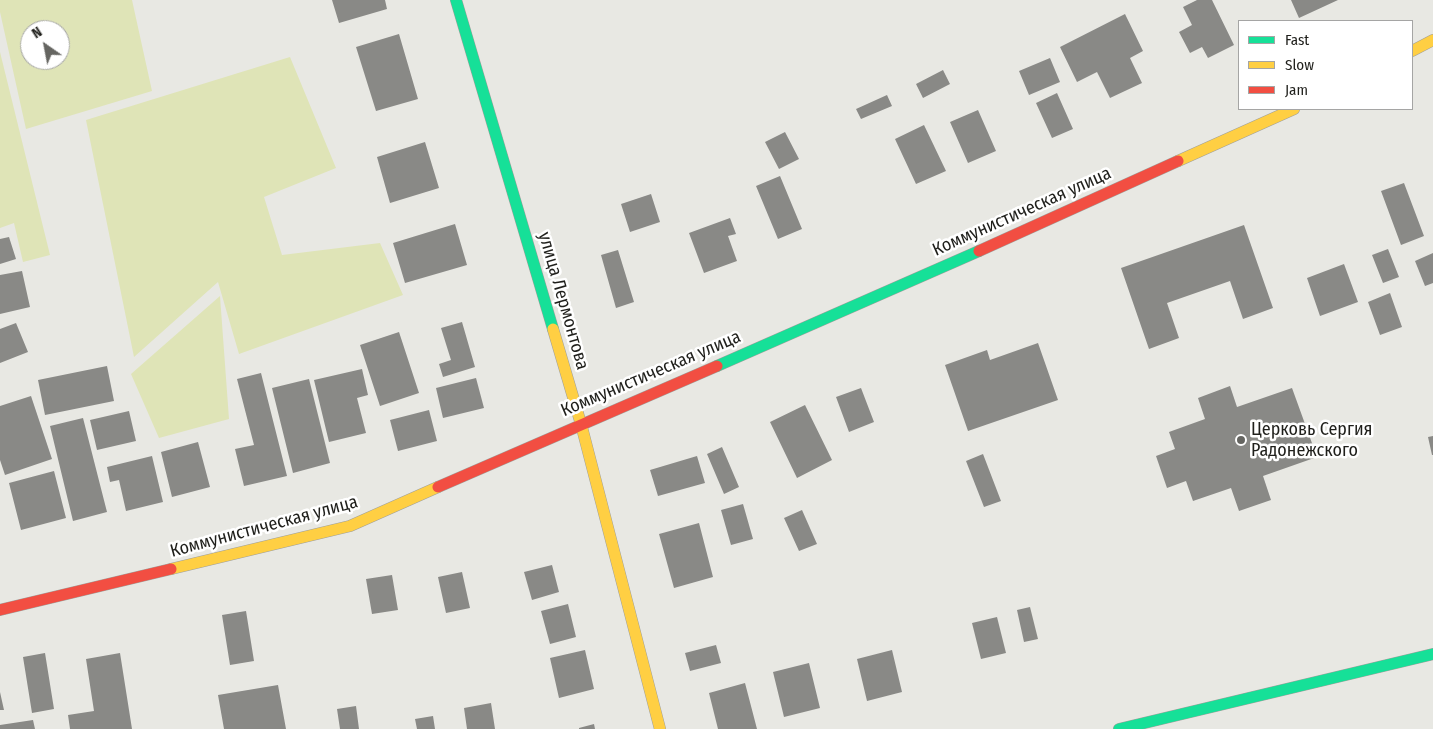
<!DOCTYPE html>
<html>
<head>
<meta charset="utf-8">
<style>
	body { margin:0 }
	#map { position:relative; width:1433px; height:729px; overflow:hidden; background:#e8e8e3; font-family:"Fira Sans Condensed",sans-serif }
	canvas { display:block }
	.legend { position:absolute; left:1238px; top:20px; width:175px; height:90px; box-sizing:border-box; background:#fff; border:1px solid #a5a5a4; margin:0; padding:6px 9px; list-style:none; font-size:15px; color:#1f1f1b }
	.legend li { display:flex; align-items:center; gap:10px; height:25px }
	.legend b { width:25px; border:1px solid #a5a5a4 }
	.north { position:absolute; left:20px; top:20px; width:50px; height:50px; box-sizing:border-box; background:#fff; border:1px solid #a5a5a4; border-radius:50%; rotate:327deg; font-size:14px; font-weight:700; line-height:20px; text-align:center; color:#1f1f1b }
	.north::after { content:''; display:block; margin:auto; width:18px; height:22px; background:#656561; clip-path:polygon(50% 0,100% 100%,50% 72%,0 100%) }
</style>
</head>
<body>
<div id="map">
<canvas width="1433" height="729"></canvas>
<ul class="legend">
<li><b style="height:6px;background:#16e098"></b>Fast</li>
<li><b style="height:6px;background:#ffcf43"></b>Slow</li>
<li><b style="height:6px;background:#f24e42"></b>Jam</li>
</ul>
<div class="north">N</div>
</div>
<script>
const c = document.querySelector('canvas').getContext('2d');
c.lineJoin = 'round';
function paint(path, color) { c.fillStyle = color; c.fill(path, 'evenodd'); }
function strokePath(path, color, width, dash) { c.strokeStyle = color; c.lineWidth = width; c.lineCap = dash ? 'butt' : 'round'; c.setLineDash(dash || []); c.stroke(path); }
function drawText(font, color, halo, rows, align = 'center') {
  c.font = font + ' "Fira Sans Condensed",sans-serif'; c.lineWidth = 5; c.setLineDash([]); c.textBaseline = 'middle'; c.strokeStyle = halo; c.fillStyle = color; for (const [text, x, y, turn = 0] of rows) {
    c.save(); c.translate(x, y); c.rotate((+turn || 0) * Math.PI / 180); c.textAlign = isNaN(turn) ? turn : align; if (halo) c.strokeText(text, 0, 0); c.fillText(text, 0, 0); c.restore();
  }
}
paint(new Path2D(`
	M0 0H132L152 91 26 129 0 12ZM30 30H60V60H30Z
	M0 52 50 255 23 262 14 223 0 228Z
	M290 57 336 168 264 197 282 255 380 243 403 295 239 354 218 282 134 357 86 120Z
	M220 296 229 419 159 438 131 374Z`), '#dfe4b7');
paint(new Path2D(`
	M332 0H385L387 9 339 23Z
	M1197 0H1212L1234 45 1208 58 1202 47 1190 53 1179 32 1192 25 1183 7Z
	M1291 0H1338L1299 18Z
	M1125 14 1143 51 1130 58 1142 83 1110 98 1097 72 1077 82 1060 47Z
	M399 34 418 99 376 111 356 47Z
	M1050 58 1060 82 1029 95 1019 71Z
	M943 70 950 84 923 98 916 84Z
	M1057 93 1073 129 1052 138 1036 103Z
	M887 95 892 106 861 119 856 109Z
	M978 110 996 151 968 163 950 122Z
	M924 125 946 171 916 184 895 139Z
	M785 132 799 159 779 169 765 142Z
	M425 142 439 188 390 203 377 157Z
	M780 176 802 229 778 239 756 186Z
	M1404 183 1424 236 1401 245 1381 191Z
	M651 194 660 222 630 232 621 204Z
	M730 218 736 234 728 236 737 261 704 273 689 233Z
	M455 224 467 265 405 283 393 243Z
	M1244 225 1273 308 1243 319 1230 281 1167 303 1179 338 1149 349 1121 268Z
	M9 237 16 259 0 264V239Z
	M1388 249 1399 277 1383 283 1372 255Z
	M618 250 634 302 616 308 601 255Z
	M1433 253V283L1425 286 1415 261Z
	M1344 264 1358 302 1320 316 1307 278Z
	M22 271 30 307 0 314V275Z
	M1390 293 1402 327 1380 335 1368 302Z
	M462 322 475 367 443 377 439 364 451 360 441 328Z
	M16 323 28 352 0 363V329Z
	M399 332 419 393 380 406 360 345Z
	M1038 343 1058 400 968 431 945 365 987 350 990 360Z
	M107 366 114 401 45 415 38 380Z
	M362 369 368 395 357 398 366 433 329 442 314 380Z
	M261 373 287 476 244 486 235 449 254 445 237 379Z
	M476 378 484 408 443 418 436 388Z
	M309 379 330 463 293 473 272 388Z
	M1230 386 1237 407 1292 388 1317 457 1263 476 1271 500 1239 511 1231 488 1193 501 1186 481 1167 488 1156 456 1175 449 1169 432 1205 419 1198 398Z
	M861 388 874 422 849 432 836 397Z
	M31 396 52 459 5 475 0 460V406Z
	M805 405 832 460 797 478 770 422Z
	M429 410 437 441 398 451 390 420Z
	M129 411 136 441 97 450 90 420Z
	M83 418 107 512 73 521 50 426Z
	M1433 436V455H1432L1428 437Z
	M198 442 210 487 172 497 161 452Z
	M722 447 739 487 724 494 707 454Z
	M983 454 1001 501 984 507 966 461Z
	M152 456 163 502 126 511 119 480 110 482 107 467Z
	M697 456 705 483 658 496 650 470Z
	M54 471 66 518 21 530 9 483Z
	M743 504 753 539 731 545 721 510Z
	M802 510 817 544 799 551 784 518Z
	M699 523 713 577 674 588 659 534Z
	M552 565 559 592 532 600 524 572Z
	M462 572 470 608 446 613 438 577Z
	M392 575 398 610 372 614 366 579Z
	M568 604 576 637 550 644 541 611Z
	M1030 607 1038 639 1024 642 1017 610Z
	M246 611 254 661 230 665 222 615Z
	M997 617 1006 653 981 659 972 623Z
	M716 645 721 663 690 671 685 653Z
	M585 650 594 689 559 698 550 658Z
	M892 650 902 692 867 701 857 659Z
	M45 653 54 709 32 713 23 657Z
	M120 653 132 729H70L68 715 94 711 86 659Z
	M809 663 820 708 784 717 773 672Z
	M745 683 757 729H718L709 693Z
	M278 685 286 729H224L218 695Z
	M0 692 4 710H0Z
	M491 703 495 729H467L464 708Z
	M356 706 359 729H340L337 709Z
	M433 716 435 729H417L415 719Z
	M33 720 35 729H0V725Z
	M594 724 595 729H579V728Z`), '#898986');
const fast = new Path2D(`
	M456 0 553 329
	M717 366 979 251
	M1119 729 1433 654`);
const slow = new Path2D(`
	M1412 51 1433 40
	M1178 161 1294 109
	M553 329 581 424 660 729
	M171 569 350 526 438 487`);
const jam = new Path2D(`
	M979 251 1178 161
	M438 487 717 366
	M0 610 171 569`);
strokePath(fast, '#9f9f9b', 12);
strokePath(slow, '#9f9f9b', 12);
strokePath(jam, '#9f9f9b', 12);
strokePath(fast, '#16e098', 11);
strokePath(slow, '#ffcf43', 11);
strokePath(jam, '#f24e42', 11);
for (const [x, y, r, color] of [
	[1241,440,5,"#656561"]
]) { const dot = new Path2D(); dot.arc(x, y, r, 0, 2 * Math.PI); c.fillStyle = color; c.fill(dot); strokePath(dot, '#fff', 2); }
drawText('18px', '#1f1f1b', '#fff', [
	["Коммунистическая улица",1022,212,-24],
	["улица Лермонтова",563,301,74],
	["Коммунистическая улица",651,374,-23],
	["Коммунистическая улица",264,527,-15]
]);
drawText('18px', '#1f1f1b', '#fff', [
	["Церковь Сергия",1251,430],
	["Радонежского",1251,451]
], 'left');
</script>
</body>
</html>
